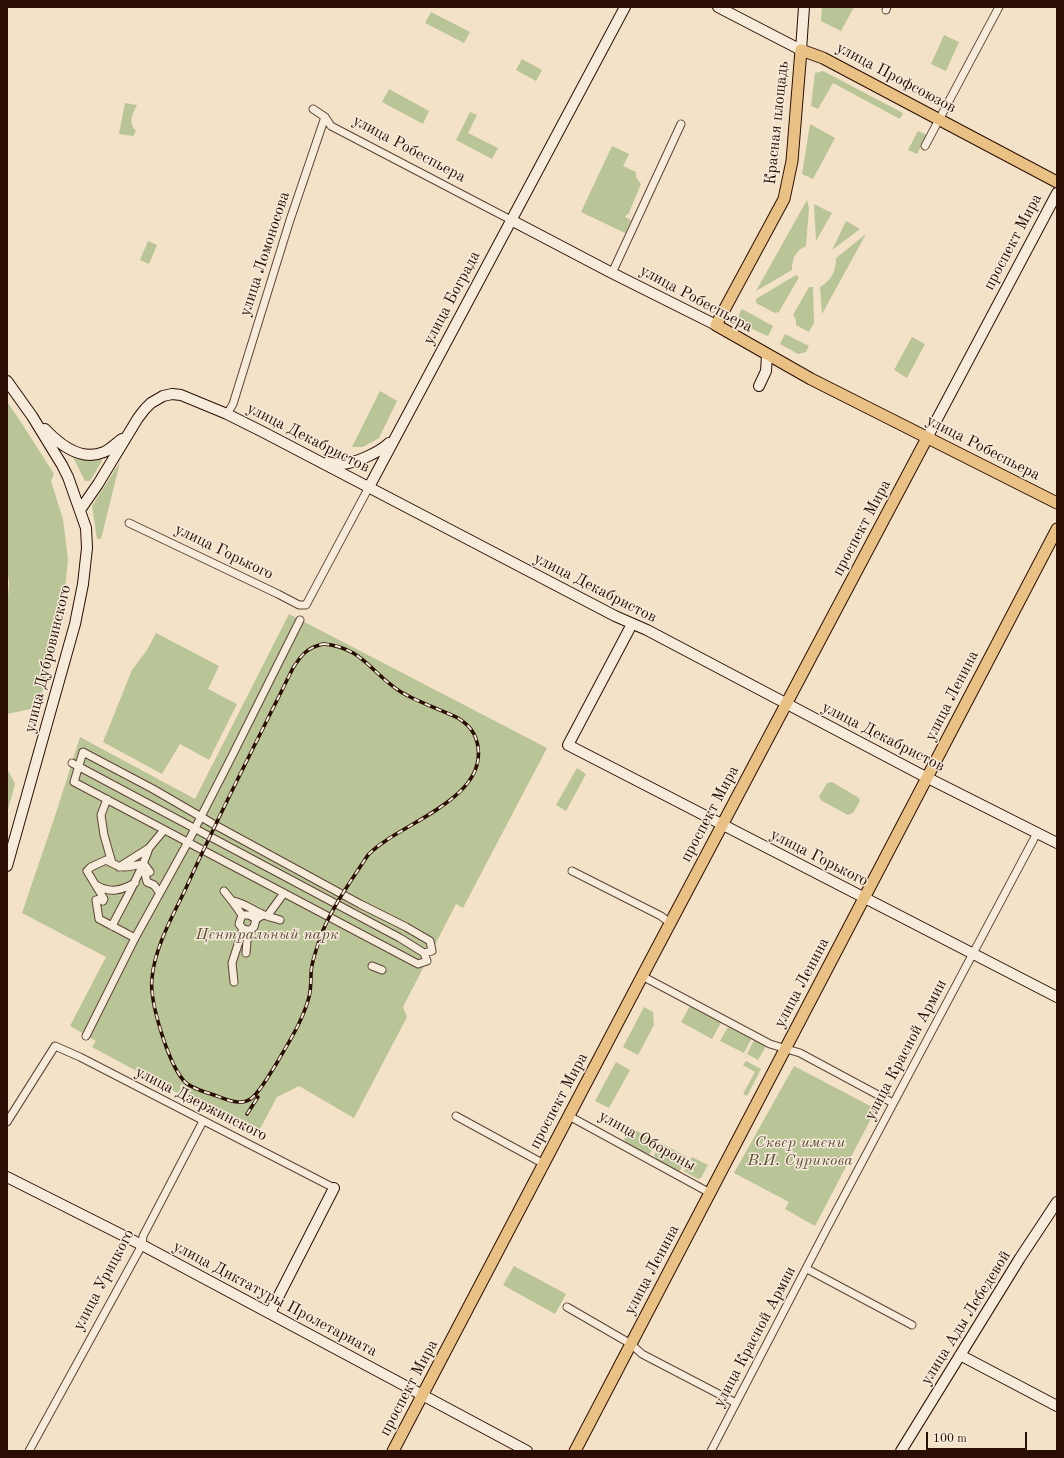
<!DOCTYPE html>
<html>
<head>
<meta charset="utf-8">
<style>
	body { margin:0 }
	#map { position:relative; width:1064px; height:1458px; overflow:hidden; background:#f3e2c7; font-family:"Old Standard TT",serif }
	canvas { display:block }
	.frame { position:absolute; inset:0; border:8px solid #2a0e04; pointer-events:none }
	.scale { position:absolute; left:926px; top:1432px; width:101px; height:18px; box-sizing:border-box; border:2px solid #2a0e04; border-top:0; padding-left:5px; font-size:12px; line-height:14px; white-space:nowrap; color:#2a0e04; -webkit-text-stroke:3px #f7ecdb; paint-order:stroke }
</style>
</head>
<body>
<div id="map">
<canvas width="1064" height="1458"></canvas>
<div class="frame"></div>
<div class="scale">100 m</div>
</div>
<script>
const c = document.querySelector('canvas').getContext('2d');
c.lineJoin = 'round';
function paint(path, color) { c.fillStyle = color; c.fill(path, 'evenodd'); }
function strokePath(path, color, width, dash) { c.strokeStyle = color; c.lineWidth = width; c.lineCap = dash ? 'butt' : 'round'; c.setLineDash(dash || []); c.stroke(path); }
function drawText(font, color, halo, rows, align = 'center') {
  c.font = font + ' "Old Standard TT",serif'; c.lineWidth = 3; c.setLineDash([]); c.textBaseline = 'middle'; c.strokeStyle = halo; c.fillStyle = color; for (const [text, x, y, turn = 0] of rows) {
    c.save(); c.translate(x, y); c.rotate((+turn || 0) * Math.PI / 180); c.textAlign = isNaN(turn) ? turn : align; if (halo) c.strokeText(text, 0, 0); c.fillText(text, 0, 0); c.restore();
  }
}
paint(new Path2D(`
	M822 7H854L841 31 821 21Z
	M431 12 470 32 464 43 425 23Z
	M944 35 959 42 946 71 931 64Z
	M522 59 542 70 536 81 516 70Z
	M823 71 903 113 900 119 833 83 818 109 811 106 815 73Z
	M389 89 429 111 423 124 382 102Z
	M125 103 137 105C132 115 128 122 136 131L133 136 119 134Z
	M470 112 477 115 468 133 498 148 492 159 456 140Z
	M810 124 835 138 813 179 802 174Z
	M918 131 927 135 917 154 908 150Z
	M612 146 629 154 623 166 636 172V177L641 184 628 215 627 214 625 217 631 220 625 233 581 212Z
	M807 200 809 208 806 246C795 251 792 259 792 270L756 291Z
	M814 204 832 213 816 241Z
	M846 221 860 229 832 250Z
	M866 234 822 314 820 287C832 280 836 271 836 258Z
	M148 241 157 245 149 264 140 260Z
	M796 275 799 277 779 312 775 313 756 303V299Z
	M809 287H813L814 323 809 332 796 325V320L793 315Z
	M742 309 773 326 768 336C761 333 742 325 739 319 738 315 740 312 742 309Z
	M785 334 809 346 806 352 798 354 780 344Z
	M912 337 925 344 907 378 894 370Z
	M380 391 397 401 379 438 363 447H352Z
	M7 402 19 419 54 474 51 481 63 519 68 560 65 589 56 638 41 697 35 708 7 714V616L9 582 7 567Z
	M73 457 100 458 102 461 90 481H85Z
	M120 462 101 539H97L92 506Z
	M289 614 547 748 463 908 456 904 403 1007 407 1017 354 1118 299 1086 277 1097 260 1129 241 1119 237 1125 92 1047 96 1041 70 1026 106 957 22 913 56 813 80 737 195 799Z
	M156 633 219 666 208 689 237 704 209 760 180 744 162 774 103 742 132 670 147 650Z
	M577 768 586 774 566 811 556 805Z
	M7 770 9 772 15 784 7 813Z
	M832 782 859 798 860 801 853 813 848 815 822 801 819 797 827 783Z
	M690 1006 721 1023 712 1039 681 1022Z
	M644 1007 653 1012 654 1025 638 1055 623 1047Z
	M728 1027 751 1039 744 1053 720 1041Z
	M754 1040 766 1046 758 1060 747 1054Z
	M746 1061 761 1069 747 1096 743 1094 755 1072 743 1065Z
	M616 1062 630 1070 609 1108 595 1101Z
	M794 1066 876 1109 815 1226 785 1209 789 1202 734 1173Z
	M628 1126 657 1142 649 1155 625 1142 624 1138Z
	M661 1143 687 1157 679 1172 656 1159 654 1155Z
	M692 1157 708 1165 701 1178 698 1179 684 1171Z
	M514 1266 566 1294 555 1314 503 1285Z`), '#b9c497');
const street = new Path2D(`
	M886 10 887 7
	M313 109 325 117 331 126 511 220
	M925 146 999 7
	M612 273 681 124
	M227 414 233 404 290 220 325 117
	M129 523 278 594 299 605H306L369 487
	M83 752 153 789 215 825 360 904 406 927 430 941 432 951 424 953 427 961 418 964 74 782Z
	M72 763 400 938 424 953
	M107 799 101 815 104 835 112 863C125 871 131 865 144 864L150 872 145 874 147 882 154 885 159 892
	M112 863 106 860 91 867 87 871 104 899 103 901 100 899 96 900 99 919 135 938
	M119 867 149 848 164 830
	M572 871 661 916 670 923
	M96 885C110 894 122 890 135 883
	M224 891 232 901C243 902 252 910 262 914 267 917 275 918 280 920
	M232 901 242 915
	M268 915 284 893
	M112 926C125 900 140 876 149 848
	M244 929 249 931 254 927 256 919
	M246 953 248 930
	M372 966 382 970
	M642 976 770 1044 800 1053 893 1103
	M234 982 232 963 243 929 239 924 242 915H249L256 919 263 915
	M86 1036 135 938 188 842 231 758 300 620
	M456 1116 544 1164
	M569 1116 710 1193
	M7 1122 55 1046 80 1057 334 1188
	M807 1269 912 1325
	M567 1307 631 1344 642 1354 736 1403
	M29 1451 142 1245 143 1236 203 1121
	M711 1451 826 1230 1037 833`);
const secondary = new Path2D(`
	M718 7 801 50 804 7
	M511 220 612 273 716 325
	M7 381 32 416 62 465 68 477 86 528 87 548 83 584 75 624 7 866
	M759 386 766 371 767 355
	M45 429C60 445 81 462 104 452 111 449 116 443 122 439
	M927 438 1057 193
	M328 462C332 463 337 464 341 464 354 464 380 452 389 443
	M369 487 625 7
	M80 510 98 484 138 418 145 409 151 403 163 396 172 394 181 395 227 414 263 432 615 616 647 630 918 773 1057 843
	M632 624 568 745 1057 997
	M7 1177 142 1245 527 1451
	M270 1313 334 1188
	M960 1355 1057 1406
	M901 1451 1020 1258 1057 1202`);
const primary = new Path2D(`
	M1057 182 823 58 801 50 792 161 784 199 716 325 811 379 1057 503
	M393 1451 648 965 927 438
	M575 1451 1057 529`);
strokePath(street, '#5c4335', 9);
strokePath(secondary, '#2a0e04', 12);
strokePath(primary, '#2a0e04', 13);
strokePath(street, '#f7ecdb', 7);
strokePath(secondary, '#f7ecdb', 10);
strokePath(primary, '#eac184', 11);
const rail = new Path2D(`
	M323 644C362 647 371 673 401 692 418 702 439 709 458 718 469 725 476 733 478 747 486 801 397 824 368 855 351 881 331 908 320 938 317 947 314 956 312 965 310 975 312 986 309 997 303 1020 290 1040 278 1061 271 1072 264 1085 255 1095 243 1109 226 1099 211 1094 202 1091 194 1089 186 1083 169 1067 149 1001 152 978 155 946 173 916 186 888 219 814 257 741 293 668 302 654 307 648 323 644Z
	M247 1114 258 1097`);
strokePath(rail, '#2a0e04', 3.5);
strokePath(rail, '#f7ecdb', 2, [6]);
drawText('16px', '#2a0e04', '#f7ecdb', [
	["улица Профсоюзов",896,78,28],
	["Красная площадь",777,123,-84],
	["улица Робеспьера",409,149,28],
	["проспект Мира",1013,242,-62],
	["улица Ломоносова",265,254,-72],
	["улица Бограда",452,298,-62],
	["улица Робеспьера",696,299,28],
	["улица Декабристов",308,438,27],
	["улица Робеспьера",983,448,27],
	["проспект Мира",862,528,-62],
	["улица Горького",224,552,26],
	["улица Декабристов",595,588,27],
	["улица Дубровинского",48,659,-76],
	["улица Ленина",952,696,-63],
	["улица Декабристов",883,737,27],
	["проспект Мира",710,814,-62],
	["улица Горького",819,858,27],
	["улица Ленина",802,983,-62],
	["улица Красной Армии",906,1050,-62],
	["проспект Мира",559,1101,-62],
	["улица Дзержинского",201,1104,27],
	["улица Обороны",647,1141,29],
	["улица Ленина",652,1270,-62],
	["улица Урицкого",104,1280,-62],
	["улица Диктатуры Пролетариата",275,1299,28],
	["улица Ады Лебедевой",966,1318,-58],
	["улица Красной Армии",755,1337,-62],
	["проспект Мира",409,1388,-62]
]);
drawText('italic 16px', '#5c4e37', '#f7ecdb', [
	["Центральный парк",267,935],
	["Сквер имени",800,1143],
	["В.И. Сурикова",800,1161]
]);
</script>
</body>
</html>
